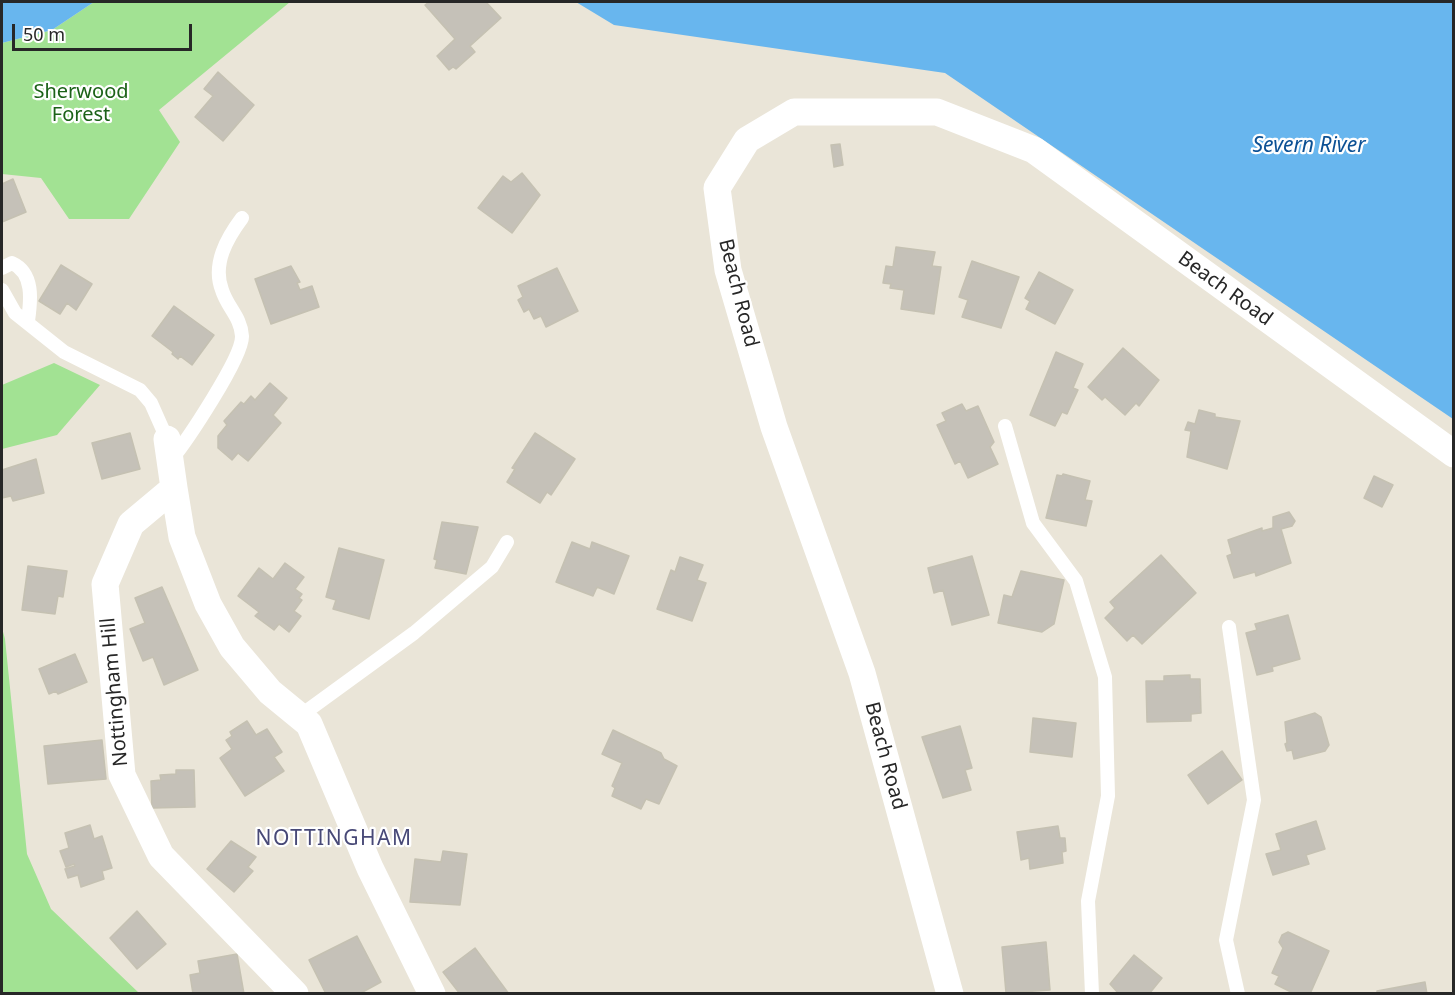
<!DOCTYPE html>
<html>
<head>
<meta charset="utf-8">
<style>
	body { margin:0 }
	#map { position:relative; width:1455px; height:995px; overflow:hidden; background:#eae5d8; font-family:"Noto Sans",sans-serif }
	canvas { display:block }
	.frame { position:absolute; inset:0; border:3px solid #272727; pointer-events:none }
	.scale { position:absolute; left:12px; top:24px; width:180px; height:27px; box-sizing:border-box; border:3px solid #272727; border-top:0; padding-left:8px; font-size:18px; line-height:21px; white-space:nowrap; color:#272727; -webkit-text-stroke:4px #fff; paint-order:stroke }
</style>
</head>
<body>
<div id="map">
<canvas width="1455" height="995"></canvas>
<div class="frame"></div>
<div class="scale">50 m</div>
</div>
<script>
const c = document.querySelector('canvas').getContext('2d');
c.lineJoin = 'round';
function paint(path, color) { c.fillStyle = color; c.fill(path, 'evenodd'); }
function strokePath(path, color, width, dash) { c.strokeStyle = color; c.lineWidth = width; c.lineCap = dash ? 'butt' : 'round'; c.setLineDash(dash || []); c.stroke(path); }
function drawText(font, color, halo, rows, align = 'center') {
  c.font = font + ' "Noto Sans",sans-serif'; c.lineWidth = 4.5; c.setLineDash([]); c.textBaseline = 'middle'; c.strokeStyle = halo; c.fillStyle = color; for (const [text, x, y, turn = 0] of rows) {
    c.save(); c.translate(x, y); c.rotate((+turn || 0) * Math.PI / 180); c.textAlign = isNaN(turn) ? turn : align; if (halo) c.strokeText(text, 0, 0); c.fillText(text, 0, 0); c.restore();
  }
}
paint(new Path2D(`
	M94 2H290L159 110 180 142 129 219H69L41 178 2 174V43L52 30Z
	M54 363 100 385 57 435 2 449V385Z
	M2 628 5 639 27 854 51 909 139 993H2Z`), '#a2e293');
paint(new Path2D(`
	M2 2H94L52 30 2 43Z
	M576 2H1453V419L945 73 614 25Z`), '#68b6ee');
const building = new Path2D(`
	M429 2H486L501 18 470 46 475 52 456 69 453 67 449 70 437 56 455 39 425 5Z
	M218 72 254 105 223 141 195 117 213 96 204 89Z
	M840 144 843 165 834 167 831 145Z
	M522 173 540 195 512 233 478 208 503 176 511 182Z
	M13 179 26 212 2 222V184Z
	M896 247 935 252 932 266 941 267 934 314 901 309 904 290 890 288 891 284 883 283 886 266 893 267Z
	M972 261 1019 277 1001 328 962 317 968 300 959 297Z
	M61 265 92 284 76 310 67 303 60 314 39 301Z
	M291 266 300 282 297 283 300 290 312 286 319 307 271 324 255 279Z
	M557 268 578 311 546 327 541 316 534 319 529 309 524 312 518 300 523 297 518 286Z
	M1039 272 1073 290 1055 324 1026 309 1030 301 1025 298Z
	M174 306 214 335 192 365 180 356 178 359 172 354 173 352 152 336Z
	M1123 348 1159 380 1139 406 1136 403 1125 415 1105 397 1102 400 1088 387Z
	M1056 352 1083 364 1073 388 1078 390 1067 414 1062 412 1055 426 1030 415Z
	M270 383 287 398 273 415 281 423 248 461 238 453 232 460 218 448V436L227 425 224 421 241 402 244 404 251 396 255 400Z
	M962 404 966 411 978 406 994 442 990 447 998 464 968 478 960 461 955 464 937 425 946 421 942 413Z
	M1199 410 1215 414V417L1240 421 1227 469 1187 457 1191 431 1185 430 1188 422 1195 424Z
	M130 433 140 469 102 479 92 443Z
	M535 433 575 459 551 495 547 492 540 503 507 482 515 469 512 468Z
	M36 459 44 493 13 501 11 496 2 498V470Z
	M1063 474 1090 481 1085 500 1092 501 1086 526 1046 518 1057 475 1062 476Z
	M1374 476 1393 485 1382 507 1364 498Z
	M1289 512 1295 521 1292 526 1281 529 1291 563 1256 576 1255 572 1234 578 1227 556 1232 554 1228 540 1262 528V531L1273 528V517Z
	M442 522 478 527 466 574 435 568 437 560 434 559Z
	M572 542 590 549 592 542 629 556 614 594 597 587 593 596 556 582Z
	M339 548 384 560 369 619 333 609 336 600 326 597Z
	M1161 555 1196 593 1142 644 1133 635 1127 641 1105 618 1115 608 1110 602Z
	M972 556 989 615 952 625 943 590 934 593 928 568Z
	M680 557 703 565 697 580 706 583 692 621 657 609 671 570 675 572Z
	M285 563 304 577 295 589 302 594 299 598 302 600 294 611 301 616 289 632 279 624 274 630 255 616 259 612 238 596 259 568 273 579Z
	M28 566 67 571 63 597 58 596 55 614 22 610Z
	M1021 571 1064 580 1054 624 1042 632 998 623 1004 595 1012 597Z
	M162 587 198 670 164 685 153 657 143 661 130 629 145 623 135 598Z
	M1288 615 1300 659 1272 667 1273 671 1257 675 1246 633 1257 630 1255 624Z
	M75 654 87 682 58 694 56 691 49 694 39 669Z
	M1190 675V679H1200L1201 713 1191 714V721L1147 722 1146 681H1164V676Z
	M1315 713 1321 717 1329 745 1325 751 1294 759 1292 750 1287 751 1285 744 1287 743 1285 722Z
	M1033 718 1076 723 1072 757 1030 752Z
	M247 721 256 735 267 729 282 752 274 757 284 771 245 796 220 758 232 749 226 740 232 736 230 732Z
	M960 726 972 768 965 770 971 790 943 798 922 737Z
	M613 730 661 753 664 759 677 766 659 804 646 799 641 809 612 796 615 788 612 786 622 763 602 754Z
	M102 740 106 779 48 784 44 746Z
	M1222 751 1242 780 1208 804 1188 775Z
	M176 770H194L195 807 152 808 151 781 161 780 160 775 176 774Z
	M1316 821 1325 849 1306 855 1309 864 1273 875 1266 854 1281 850 1276 834Z
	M90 825 94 839 102 836 112 868 102 871 104 879 81 887 78 875 68 878 65 869 75 866 74 864 66 867 60 851 69 848 65 833Z
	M1058 826 1060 838H1065L1066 851 1062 852 1063 863 1030 869 1029 858 1021 860 1017 832Z
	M231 841 256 857 248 867 253 871 234 892 207 869Z
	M443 851 467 854 460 905 410 902 415 859 441 862Z
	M137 911 166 944 137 969 110 938Z
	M1288 932 1329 951 1310 994H1295L1275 984 1279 976 1272 973 1283 948 1279 942 1282 935Z
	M357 936 381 982 359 994H326L309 960Z
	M1046 942 1050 990 1006 993 1002 947Z
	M475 948 509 994H460L443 972Z
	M237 954 244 994H193L190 975 200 973 198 961Z
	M1134 955 1162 978 1149 994H1119L1110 984Z
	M1425 982 1427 994H1377V991Z`);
paint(building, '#c5c1b8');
strokePath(building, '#c5c1b2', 1.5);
strokePath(new Path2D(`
	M2 268 12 263C34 273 31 300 28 321
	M2 290 15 313 64 352 140 390 151 403 167 439
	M1005 426 1033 523 1076 581 1105 677 1108 796 1088 901 1092 994
	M171 460C186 442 243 357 242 336 241 317 227 307 222 290 212 264 227 238 242 218
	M1229 627 1254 800 1226 940 1238 994
	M300 716 414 633 492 567 507 542`), '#fff', 14);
strokePath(new Path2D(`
	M167 439 174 488 131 524 105 584 122 775 161 856 295 994
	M174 488 182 537 208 604 232 647 270 692 309 724 370 868 432 994
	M950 994 862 673 774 427 728 270 717 188 747 140 794 112H937L1034 150 1454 454`), '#fff', 27);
drawText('20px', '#1c6218', '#fff', [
	["Sherwood",81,92],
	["Forest",81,115]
]);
drawText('20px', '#272727', '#fff', [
	["Beach Road",1225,289,36],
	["Beach Road",738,293,76],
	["Nottingham Hill",115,692,-95],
	["Beach Road",885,756,75]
]);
drawText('italic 21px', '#0c5195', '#fff', [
	["Severn River",1309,146]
]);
c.letterSpacing = '1.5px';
drawText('21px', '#484977', '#fff', [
	["NOTTINGHAM",334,839]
]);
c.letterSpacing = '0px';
</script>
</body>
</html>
